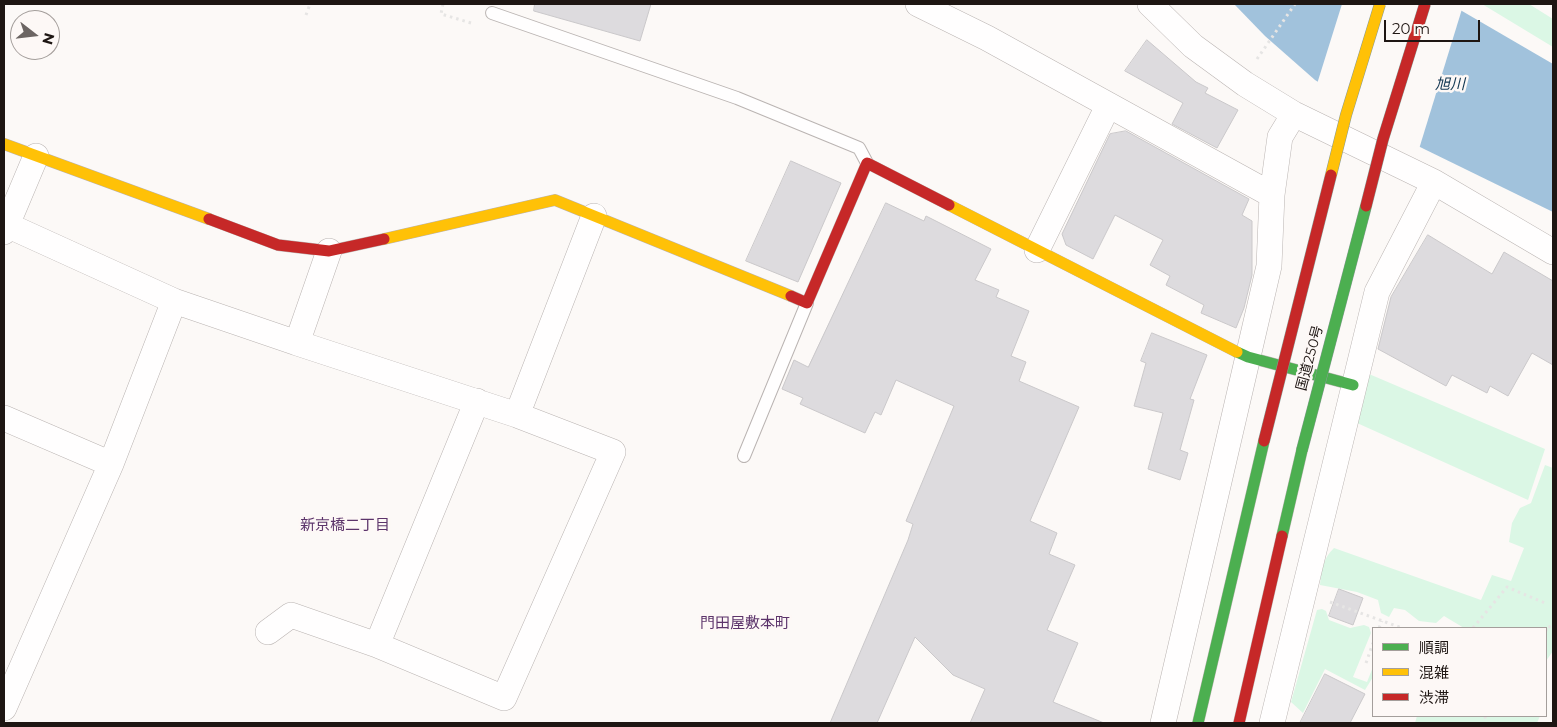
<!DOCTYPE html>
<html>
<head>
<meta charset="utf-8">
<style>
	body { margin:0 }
	#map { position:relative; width:1557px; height:727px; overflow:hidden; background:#fcf9f7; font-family:Montserrat,"Noto Sans JP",sans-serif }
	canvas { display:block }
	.frame { position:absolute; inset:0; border:5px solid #1e1613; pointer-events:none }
	.legend { position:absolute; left:1372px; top:627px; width:175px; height:90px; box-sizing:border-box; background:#fdf8f6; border:1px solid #a49e9b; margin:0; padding:6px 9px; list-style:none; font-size:15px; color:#1e1613 }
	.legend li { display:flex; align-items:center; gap:10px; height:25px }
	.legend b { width:25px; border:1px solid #a49e9b }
	.north { position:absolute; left:10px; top:10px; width:50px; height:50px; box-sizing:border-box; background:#fdf8f6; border:1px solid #a49e9b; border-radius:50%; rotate:106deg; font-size:14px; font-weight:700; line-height:20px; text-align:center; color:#1e1613 }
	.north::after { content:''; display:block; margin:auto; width:18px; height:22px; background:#6c6563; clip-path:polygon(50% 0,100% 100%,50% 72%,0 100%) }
	.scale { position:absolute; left:1384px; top:20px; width:96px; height:22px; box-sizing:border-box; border:2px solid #1e1613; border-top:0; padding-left:6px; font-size:15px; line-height:18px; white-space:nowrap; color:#1e1613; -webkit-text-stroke:4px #fdf8f6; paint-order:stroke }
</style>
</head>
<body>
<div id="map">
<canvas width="1557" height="727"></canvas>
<div class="frame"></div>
<ul class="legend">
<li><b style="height:6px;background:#4caf50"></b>順調</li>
<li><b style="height:6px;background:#ffc107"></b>混雑</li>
<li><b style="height:6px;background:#c62828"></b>渋滞</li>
</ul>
<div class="north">N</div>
<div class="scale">20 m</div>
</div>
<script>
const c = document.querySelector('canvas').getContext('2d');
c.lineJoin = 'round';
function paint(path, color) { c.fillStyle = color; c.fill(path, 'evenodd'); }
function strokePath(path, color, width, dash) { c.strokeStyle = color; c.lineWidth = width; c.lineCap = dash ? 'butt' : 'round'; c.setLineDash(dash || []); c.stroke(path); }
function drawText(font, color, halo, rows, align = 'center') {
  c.font = font + ' Montserrat,"Noto Sans JP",sans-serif'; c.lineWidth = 5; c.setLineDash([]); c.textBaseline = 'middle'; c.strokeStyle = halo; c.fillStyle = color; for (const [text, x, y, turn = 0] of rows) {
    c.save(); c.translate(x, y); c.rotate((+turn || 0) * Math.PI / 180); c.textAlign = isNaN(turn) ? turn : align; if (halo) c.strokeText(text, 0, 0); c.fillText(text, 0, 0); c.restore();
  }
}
paint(new Path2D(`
	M1482 4H1529L1553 19V47Z
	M1369 374 1545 449 1528 500 1357 423Z
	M1545 465 1553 468V651L1546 661V628H1464L1444 616 1436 623 1419 621 1405 610 1394 608 1389 617 1381 613 1378 600 1357 592 1320 585C1321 571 1323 558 1334 548L1481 600 1492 575 1511 581 1524 548 1509 542 1512 523 1520 508 1531 503Z
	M1322 609 1326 611 1329 620 1350 628 1364 625 1369 627 1371 633 1353 677 1367 682 1373 667V677L1365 690 1325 669 1303 713 1291 702 1317 610Z
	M1417 716H1540L1537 723H1415Z`), '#dbf7e5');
paint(new Path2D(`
	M1234 4H1450L1553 64V212L1420 147 1315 80 1265 36Z`), '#a1c2dc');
paint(new Path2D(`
	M1342 4H1454L1462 9 1419 149 1317 84Z`), '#fcf9f7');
const building = new Path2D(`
	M535 4H651L640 41 534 11Z
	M1147 40 1196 82 1208 88 1205 93 1238 110 1217 148 1172 124 1183 103 1125 71Z
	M1126 131 1249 199 1242 215 1252 221V275L1244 308 1236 328 1201 313 1204 305 1166 285 1170 276 1150 265 1163 240 1115 215 1093 259 1066 245 1062 234 1110 134Z
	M791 161 841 183 798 282 746 261Z
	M886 203 924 221 926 216 991 249 975 280 999 290 996 297 1029 311 1011 356 1026 362 1019 381 1079 407 1030 521 1057 533 1049 554 1075 565 1047 630 1078 643 1053 702 1104 723H970L985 689 953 675 915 637 877 723H830L908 540 913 524 906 521 954 406 896 380 881 415 875 412 865 433 800 404 803 398 782 389 794 360 808 367Z
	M1428 235 1492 274 1504 252 1553 281V365L1532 353 1508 396 1490 386 1487 393 1452 375 1446 386 1378 349 1391 297Z
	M1152 333 1207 355 1190 399 1194 400 1180 450 1188 453 1180 480 1148 469 1163 413 1134 406 1146 363 1141 361Z
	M1339 589 1363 598 1353 625 1329 616Z
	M1325 674 1365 694 1350 723H1300Z`);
paint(building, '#dddbde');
strokePath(building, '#cac8ca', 1);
const lane = new Path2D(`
	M492 13 737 98 859 148 867 163
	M744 456 807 303`);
const street = new Path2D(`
	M918 4 987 38 1272 195
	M1150 4 1193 46 1245 84 1294 114 1434 182 1553 252
	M7 225 174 301 297 343 329 251
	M4 232 36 156
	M1037 250 1108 106
	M517 415 594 216
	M4 418 111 464
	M268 632 291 615 377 645 504 698 613 452 517 415 297 343
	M377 645 477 401
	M4 708 111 464 174 301
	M1163 723 1269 266 1272 195 1280 137 1294 114
	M1272 723 1377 292 1434 182`);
const fast = new Path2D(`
	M1237 352 1248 357 1353 385
	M1282 536 1302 450
	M1198 723 1264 441`);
const slow = new Path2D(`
	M4 144 209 219
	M949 205 1237 352
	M384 239 555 200 791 296`);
const jam = new Path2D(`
	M209 219 278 245 329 251 384 239
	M791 296 807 303 867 163 949 205
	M1239 723 1282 536`);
strokePath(lane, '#bab4b2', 14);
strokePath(street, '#bab4b2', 26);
strokePath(fast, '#bab4b2', 12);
strokePath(slow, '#bab4b2', 12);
strokePath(jam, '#bab4b2', 12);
strokePath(new Path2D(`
	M443 4 441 14 471 23
	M306 15 310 4
	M1257 59 1295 4
	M1330 602 1402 628
	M1379 628 1382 621
	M1473 628 1507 587 1545 603
	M1546 631 1547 626 1553 628
	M1366 663 1373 643
	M1485 716 1486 723`), '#e6e5e4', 3, [2.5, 4]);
strokePath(lane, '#fffefe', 12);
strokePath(street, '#fffefe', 25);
strokePath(fast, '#4caf50', 11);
strokePath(slow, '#ffc107', 11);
strokePath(jam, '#c62828', 11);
const fastBridge = new Path2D(`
	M1302 450 1366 206`);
const slowBridge = new Path2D(`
	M1331 175 1346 115 1380 4`);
const jamBridge = new Path2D(`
	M1366 206 1383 139 1425 4
	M1264 441 1331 175`);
strokePath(fastBridge, '#8a9c96', 12, []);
strokePath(slowBridge, '#8a9c96', 12, []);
strokePath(jamBridge, '#8a9c96', 12, []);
strokePath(fastBridge, '#4caf50', 11);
strokePath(slowBridge, '#ffc107', 11);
strokePath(jamBridge, '#c62828', 11);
drawText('14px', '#1e1613', '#fdf8f6', [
	["国道250号",1310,358,-75]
]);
drawText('italic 15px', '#0f3550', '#fdf8f6', [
	["旭川",1450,85]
]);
drawText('15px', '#5c346b', '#fdf8f6', [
	["新京橋二丁目",345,526],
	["門田屋敷本町",745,624]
]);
</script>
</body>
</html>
